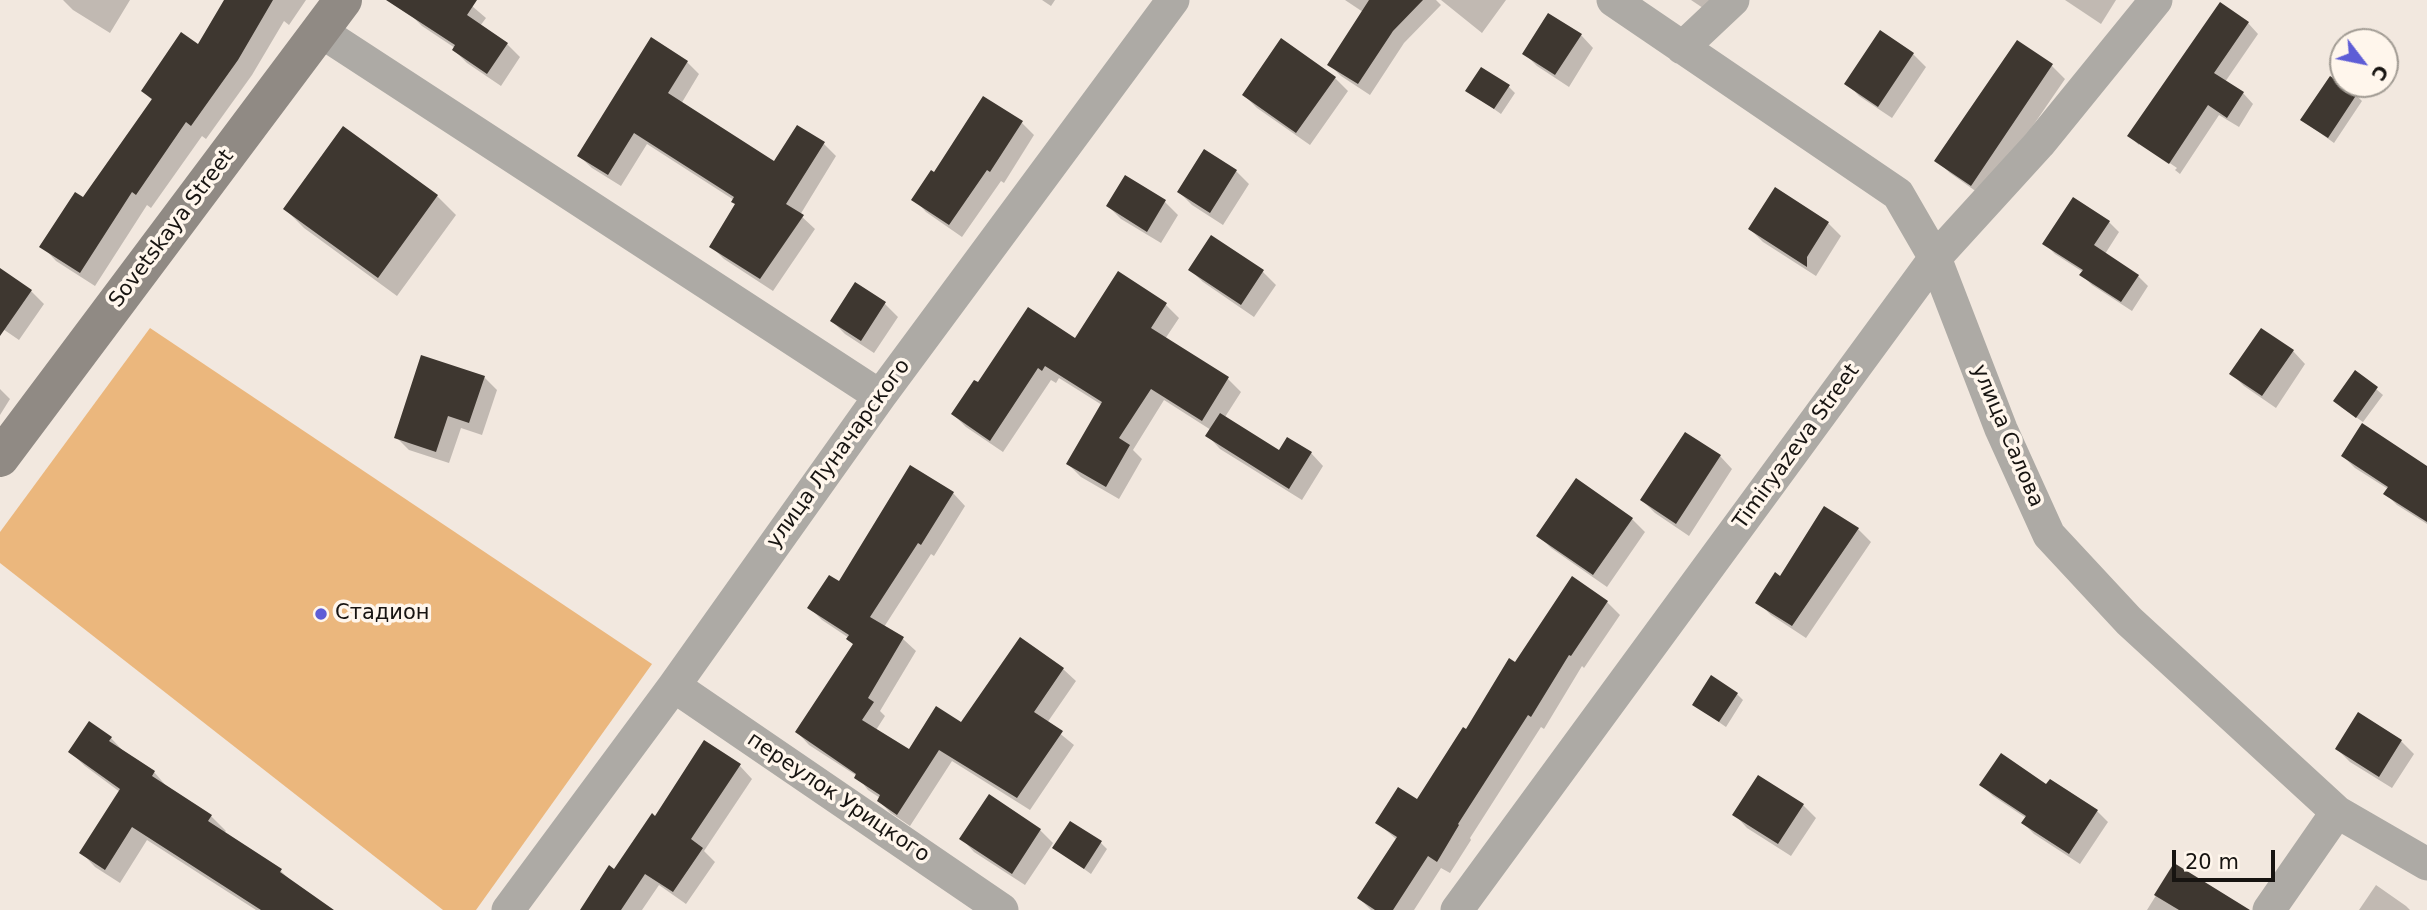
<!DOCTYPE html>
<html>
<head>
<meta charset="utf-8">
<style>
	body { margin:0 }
	#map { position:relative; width:2427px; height:910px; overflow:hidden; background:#f2e8df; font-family:"DejaVu Sans",sans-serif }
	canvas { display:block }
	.north { position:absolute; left:2329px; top:28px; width:70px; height:70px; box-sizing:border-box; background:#fff6ec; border:2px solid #a29c94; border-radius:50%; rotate:122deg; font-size:19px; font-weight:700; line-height:28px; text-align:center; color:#171411 }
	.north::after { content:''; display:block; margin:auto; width:24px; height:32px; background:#5e5dd6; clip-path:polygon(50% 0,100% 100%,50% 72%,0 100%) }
	.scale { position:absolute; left:2172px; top:850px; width:103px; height:32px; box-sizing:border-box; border:4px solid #171411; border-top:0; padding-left:9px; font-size:21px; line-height:24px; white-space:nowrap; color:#171411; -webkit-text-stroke:5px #fff6ec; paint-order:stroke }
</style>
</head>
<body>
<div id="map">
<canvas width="2427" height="910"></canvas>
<div class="north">С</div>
<div class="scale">20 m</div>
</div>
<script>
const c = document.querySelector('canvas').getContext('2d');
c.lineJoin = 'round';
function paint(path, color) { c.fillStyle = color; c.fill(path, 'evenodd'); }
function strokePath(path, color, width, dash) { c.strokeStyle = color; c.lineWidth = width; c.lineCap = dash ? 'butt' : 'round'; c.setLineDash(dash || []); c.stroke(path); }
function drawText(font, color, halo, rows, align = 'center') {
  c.font = font + ' "DejaVu Sans",sans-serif'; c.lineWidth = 7; c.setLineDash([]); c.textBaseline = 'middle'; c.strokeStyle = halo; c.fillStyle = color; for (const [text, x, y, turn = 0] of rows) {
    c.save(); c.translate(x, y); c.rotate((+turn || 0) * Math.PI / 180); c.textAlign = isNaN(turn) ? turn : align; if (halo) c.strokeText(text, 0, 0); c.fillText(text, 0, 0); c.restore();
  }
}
paint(new Path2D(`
	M150 328 652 664 476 910H443L0 563V532Z`), '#ebb77d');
paint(new Path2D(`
	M63 0H130L110 33 73 10Z
	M228 0H306L289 25 284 21 252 75 206 139 202 136 151 208 147 205 95 286 56 261 42 246 84 200 153 101 143 91 198 46Z
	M418 0H465L486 18 480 26 507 44 520 57 501 86 467 63 454 50 455 48 422 26 409 13Z
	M1042 0H1055L1051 6Z
	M1345 0H1436L1441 5 1404 43 1370 95 1341 76 1329 64 1363 12Z
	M1441 0H1506L1482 33Z
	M1691 0H1722L1712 14Z
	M2065 0H2116L2101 24Z
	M2248 23 2258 34 2225 82 2243 93 2253 104 2239 127 2219 115 2180 174 2175 170 2177 168 2139 142V145L2129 136Z
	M1880 32 1913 54 1926 67 1892 118 1859 96 1847 83Z
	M1581 35 1593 48 1569 87 1537 66 1524 53Z
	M1282 41 1335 78 1348 91 1310 145 1257 108 1244 95Z
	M2017 42 2052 66 2065 79 1984 197 1950 173 1937 161Z
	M687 62 699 74 681 104 775 164 824 144 836 156 800 215 815 229 773 291 724 259 711 246 737 205 734 200 647 144 621 186 592 168 579 156Z
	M1509 87 1515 93 1501 114 1467 90Z
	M2356 95 2362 101 2334 143 2302 120Z
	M1022 123 1034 135 1004 183 1001 181 962 237 926 212 914 199 935 175Z
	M1236 171 1249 184 1223 225 1192 205 1179 192Z
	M1125 177 1165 202 1178 215 1161 243 1121 219 1108 206Z
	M437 196 456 215 397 296 304 228 285 209Z
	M2109 222 2119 232 2105 254 2138 276 2148 286 2132 311 2092 285 2082 275 2083 272 2055 254 2045 244Z
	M1828 223 1841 236 1816 276 1763 242 1750 229Z
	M1212 237 1263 272 1276 285 1254 317 1203 282 1190 270Z
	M0 270 31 291 44 304 19 340 0 327Z
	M1119 274 1166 305 1179 318 1165 339 1228 379 1241 392 1225 417 1280 452 1311 453 1323 466 1302 500 1220 449 1208 436 1211 430 1164 400 1133 450 1142 459 1119 499 1081 477 1068 464 1102 405 1059 378 1056 383 1051 380 1003 452 966 427 953 414 979 385 1075 341Z
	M856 284 885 304 898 317 874 353 845 334 832 321Z
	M2293 351 2305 364 2276 408 2244 386 2232 374Z
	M484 377 497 390 482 435 461 428 449 463 409 450 396 437Z
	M0 389 10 399 0 415Z
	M2376 389 2383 395 2363 422 2341 407Z
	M1720 456 1732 469 1689 536 1655 513 1642 500Z
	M2343 456 2427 475V524L2397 505 2385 493 2388 489 2355 468Z
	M1576 481 1632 519 1645 532 1607 587 1551 548 1538 535Z
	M953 493 965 506 934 556 931 554 884 627 903 639 916 651 880 711 885 716 876 730 909 752 1063 669 1076 681 1047 723 1074 745 1030 810 952 761 910 826 891 813 879 801 880 798 868 790 857 776 809 745 797 732 854 645 849 638 822 620 810 608Z
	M1858 529 1871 542 1806 638 1771 615 1758 602Z
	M1607 602 1620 615 1584 668 1582 666 1544 729 1541 727 1470 838 1471 840 1450 873 1441 868 1414 910H1371L1359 898 1397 840 1378 823 1417 801 1467 731Z
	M1737 694 1743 700 1726 727 1694 705Z
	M111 738 125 753 154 772 168 788 211 816 226 831 224 833 281 871 292 882 331 910H256L147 840 120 883 95 867 81 852 120 792 85 766 70 752Z
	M2401 741 2414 754 2392 788 2350 762 2337 749Z
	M740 766 752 779 704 851 715 862 686 904 659 885 642 910H585L656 818Z
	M1981 785 2047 787 2097 811 2108 822 2080 864 2034 834 2023 823 2026 818 1993 796Z
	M1803 805 1816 818 1791 856 1747 828 1735 815Z
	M1040 830 1053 843 1025 885 974 852 962 839Z
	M1101 843 1107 849 1091 874 1055 848Z
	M2175 865 2239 910H2147Z
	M2376 885 2406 906 2410 910H2359Z`), '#0003');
paint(new Path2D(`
	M224 0H273L238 60 191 126 186 122 136 195 132 192 80 273 39 247 75 192 83 197 152 99 141 91 181 32 198 44Z
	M386 0H477L467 15 508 43 487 74 452 50 455 45Z
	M1369 0H1423L1393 31 1358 84 1327 65Z
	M2220 2 2249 22 2214 73 2244 92 2227 118 2208 105 2169 164 2127 136Z
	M1548 13 1582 34 1555 75 1522 54Z
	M1880 30 1914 53 1878 107 1844 84Z
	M651 37 688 61 668 93 774 161 797 125 825 142 786 204 804 215 760 279 709 247 735 204 731 202 734 197 634 133 608 175 577 156Z
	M1281 38 1336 77 1296 133 1242 95Z
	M2017 40 2053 64 1971 186 1934 161Z
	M1481 67 1510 85 1494 109 1465 91Z
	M2330 76 2357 94 2328 138 2300 120Z
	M983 96 1023 121 990 172 987 170 949 225 911 200 931 170 934 172Z
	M343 126 438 195 378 278 283 209Z
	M1204 149 1237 170 1210 213 1177 192Z
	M1125 175 1166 200 1147 232 1106 206Z
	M1775 187 1829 222 1807 257V267L1748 229Z
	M2073 197 2110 221 2094 245 2139 275 2121 302 2079 275 2083 270 2042 244Z
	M1211 235 1264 270 1241 305 1188 270Z
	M0 268 32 290 0 336Z
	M1118 271 1167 303 1151 328 1229 377 1202 421 1151 389 1119 438 1130 445 1106 487 1066 464 1102 402 1045 366 1042 371 1038 368 990 441 951 414 974 380 978 382 1028 307 1075 338Z
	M855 282 886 302 861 341 830 321Z
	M2261 328 2294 350 2262 396 2229 374Z
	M421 355 485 376 469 423 448 416 436 452 394 438Z
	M2355 370 2378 387 2356 418 2333 401Z
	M1220 413 1279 450 1287 437 1312 452 1289 489 1205 436Z
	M2362 423 2427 466V522L2383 494 2388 487 2341 456Z
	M1685 432 1721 455 1676 524 1640 500Z
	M910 465 954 492 921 545 918 543 870 617 904 637 868 698 874 702 862 720 909 749 936 706 961 722 1020 637 1064 668 1034 712 1063 731 1017 798 939 750 897 815 877 801 880 795 854 778 856 774 795 732 853 644 846 639 849 635 807 608 829 575 839 581Z
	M1576 478 1633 518 1593 575 1536 536Z
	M1824 506 1859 528 1792 626 1755 603 1775 572 1780 576Z
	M1572 576 1608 601 1571 656 1569 655 1531 717 1528 715 1458 824 1459 825 1437 862 1428 856 1393 910H1375L1357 898 1397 837 1375 823 1398 787 1417 799 1463 727 1466 729 1509 658 1515 662Z
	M1711 675 1738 693 1719 722 1692 705Z
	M2358 712 2402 740 2379 777 2335 749Z
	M89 721 112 737 109 741 155 771 152 776 212 815 208 821 282 869 280 872 334 910H261L132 827 105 870 79 853 120 789 68 752Z
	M704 740 741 764 691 839 703 848 673 892 645 874 621 910H580L609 865 614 869 652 813 655 816Z
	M2001 753 2046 784 2050 779 2098 810 2069 854 2021 823 2026 816 1979 785Z
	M1758 775 1804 804 1778 844 1732 815Z
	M989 794 1041 829 1012 874 959 839Z
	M1070 821 1102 841 1084 869 1052 848Z
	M2174 863 2250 910H2179L2154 895Z`), '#3e3730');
strokePath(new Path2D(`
	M1613 0 1898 194 1935 258 2001 429 2049 535 2129 621 2337 812 2427 864
	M320 31 880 396
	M1682 48 1733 0
	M674 686 1002 910
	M508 910 674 686 880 396 1173 0
	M1457 910 1935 258 2039 144 2156 0
	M2269 910 2337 812`), '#adaaa5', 33);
strokePath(new Path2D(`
	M0 458 343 0`), '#908a84', 38);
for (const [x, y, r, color] of [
	[321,614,7,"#5e5dd6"]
]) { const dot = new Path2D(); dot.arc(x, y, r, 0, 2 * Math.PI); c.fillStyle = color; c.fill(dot); strokePath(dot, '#fff6ec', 2.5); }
drawText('21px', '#171411', '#fff6ec', [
	["Sovetskaya Street",172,229,-53],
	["улица Салова",2007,436,67],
	["Timiryazeva Street",1797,447,-54],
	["улица Луначарского",839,454,-54],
	["переулок Урицкого",838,798,34]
]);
drawText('21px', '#171411', '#fff6ec', [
	["Стадион",335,614]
], 'left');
</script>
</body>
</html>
